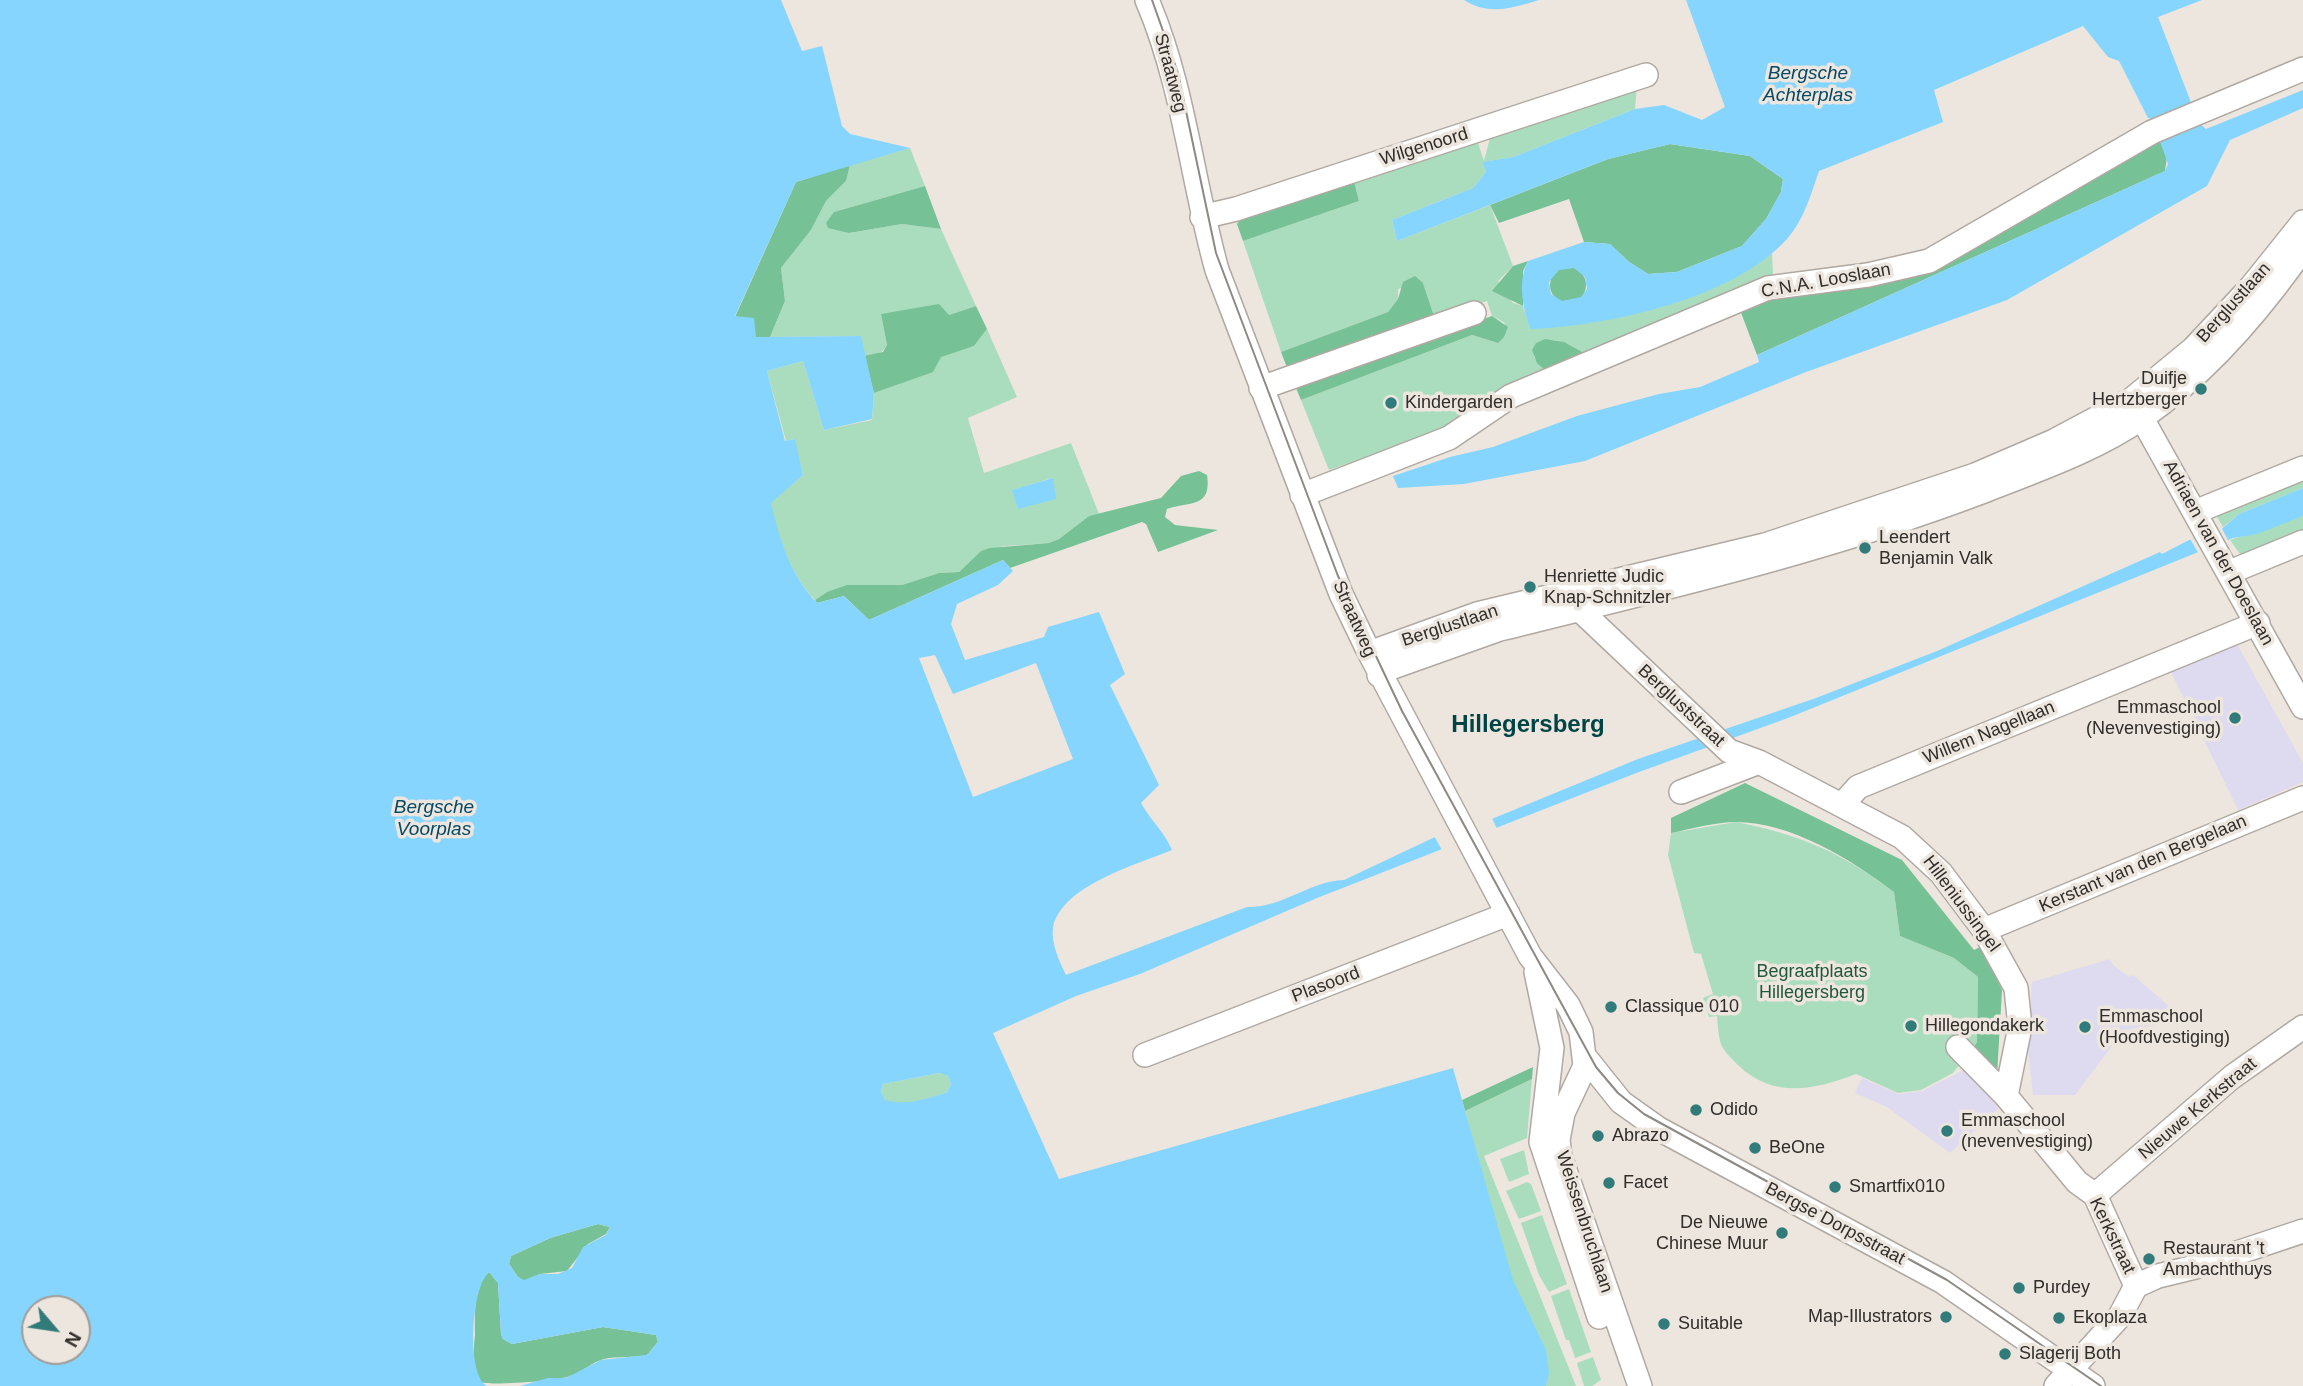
<!DOCTYPE html>
<html>
<head>
<meta charset="utf-8">
<style>
	body { margin:0 }
	#map { position:relative; width:2303px; height:1386px; overflow:hidden; background:#ede6de; font-family:Helvetica,sans-serif }
	canvas { display:block }
	.north { position:absolute; left:21px; top:1295px; width:70px; height:70px; box-sizing:border-box; background:#ede6de; border:2px solid #a19c96; border-radius:50%; rotate:119deg; font-size:19px; font-weight:700; line-height:28px; text-align:center; color:#302d2a }
	.north::after { content:''; display:block; margin:auto; width:24px; height:32px; background:#317b7a; clip-path:polygon(50% 0,100% 100%,50% 72%,0 100%) }
</style>
</head>
<body>
<div id="map">
<canvas width="2303" height="1386"></canvas>
<div class="north">N</div>
</div>
<script>
const c = document.querySelector('canvas').getContext('2d');
c.lineJoin = 'round';
function paint(path, color) { c.fillStyle = color; c.fill(path, 'evenodd'); }
function strokePath(path, color, width, dash) { c.strokeStyle = color; c.lineWidth = width; c.lineCap = dash ? 'butt' : 'round'; c.setLineDash(dash || []); c.stroke(path); }
function drawText(font, color, halo, rows, align = 'center') {
  c.font = font + ' Helvetica,sans-serif'; c.lineWidth = 7; c.setLineDash([]); c.textBaseline = 'middle'; c.strokeStyle = halo; c.fillStyle = color; for (const [text, x, y, turn = 0] of rows) {
    c.save(); c.translate(x, y); c.rotate((+turn || 0) * Math.PI / 180); c.textAlign = isNaN(turn) ? turn : align; if (halo) c.strokeText(text, 0, 0); c.fillText(text, 0, 0); c.restore();
  }
}
paint(new Path2D(`
	M2237 644 2303 763V782L2238 810 2171 672Z
	M2110 959 2113 965 2129 977 2133 975 2171 1008 2162 1017 2155 1018 2157 1025 2124 1030 2075 1095H2033L2028 1049 2032 982Z
	M1964 1070 1999 1108 1950 1153 1887 1107 1855 1093 1862 1078 1898 1094 1922 1091Z`), '#dedaf0');
paint(new Path2D(`
	M1637 85 1635 109 1513 157 1484 162 1486 172 1473 188 1392 220 1397 241 1490 205 1513 266 1498 281 1513 303 1523 306 1530 329C1616 318 1700 304 1772 253L1773 274 1769 279 1584 353C1568 344 1554 335 1536 343L1534 357 1545 370 1451 426 1329 470 1301 400 1472 335 1498 343 1505 323 1492 316 1487 301 1435 319 1423 283 1398 289V299L1388 312 1281 352 1243 241 1359 201 1354 181 1477 140 1484 161 1491 134Z
	M910 148 925 186 834 212 849 233 902 224 941 229 976 306 949 315 909 311 881 314 887 345C882 355 875 355 864 356L860 336 770 337 785 301 781 268 811 230 826 201 846 181 850 165Z
	M987 329 1017 397 968 418 984 473 1071 443 1099 514 1089 516 1059 539 1049 543 1005 546 981 551 959 572 939 573 902 585 827 592 815 600C789 572 780 540 770 503L803 475 794 439 786 441 767 371 803 361 824 430 872 420 874 393 899 384 945 354 974 346ZM1052 478 1018 508 1013 490Z
	M2303 476V488L2239 514 2223 527 2217 517 2222 509Z
	M2303 516V532L2242 557 2230 540Z
	M1736 822C1801 835 1841 852 1894 892L1900 936 1954 958 1978 977 1977 1042 1953 1073 1921 1090 1898 1093 1856 1074C1814 1090 1773 1099 1738 1065 1732 1059 1724 1052 1721 1044 1718 1035 1718 1025 1717 1016L1709 1017 1703 998 1713 994 1701 954 1694 953 1668 855 1671 833Z
	M939 1073 948 1076 951 1084 947 1092C928 1099 905 1106 885 1101L881 1092 883 1084Z
	M1532 1079 1527 1138 1484 1156 1576 1386H1546C1556 1348 1522 1311 1511 1276 1495 1222 1480 1166 1465 1111Z
	M1524 1150 1529 1174 1509 1182 1500 1159Z
	M1527 1182 1531 1184 1541 1211 1519 1219 1506 1191Z
	M1542 1215 1567 1284 1549 1292 1539 1275 1521 1223Z
	M1569 1289 1591 1352 1575 1358 1569 1340H1566L1551 1296Z
	M1593 1357 1601 1380 1592 1386H1584L1577 1363Z`), '#aaddbe');
paint(new Path2D(`
	M2159 139 2167 157 2165 171 1757 355 1740 310 1788 294 1867 284Z
	M1670 144 1750 156 1783 179 1781 192 1766 219 1742 246 1677 272 1648 274 1629 262 1610 244 1584 242 1569 199 1499 223 1490 205 1608 159Z
	M850 165 846 181 826 201 811 230 781 268 785 301 770 337H755L735 317 796 182Z
	M1354 181 1359 201 1243 241 1237 224 1240 220Z
	M925 186 941 229 902 224 849 233 828 228 826 223 834 212Z
	M1528 261 1523 271V306L1492 291 1513 266Z
	M1550 285a18 18 0 1 1 36 0a18 18 0 1 1-36 0Z
	M1415 276 1423 283 1435 319 1288 370 1281 352 1388 312 1398 299 1403 282Z
	M939 304 949 315 976 306 987 329 974 346 941 357 933 372 874 393 864 356 883 352 887 345 881 314Z
	M1492 316 1508 327 1504 337 1498 343 1472 335 1301 400 1296 388Z
	M1545 339 1564 342 1584 353 1545 370 1537 363 1532 350 1536 343Z
	M1199 471 1207 475C1212 509 1189 501 1167 509L1165 517 1175 525 1218 530 1158 552 1146 524 1142 522 1010 568 1003 560 869 620 844 596 817 603 815 600 827 592 847 585H902L939 573 959 572 981 551 990 548 1049 543 1059 539 1089 516 1161 498 1181 476Z
	M1745 783 1902 860 1974 950 1982 946 2002 990 1997 1075 1970 1052 1977 1042 1978 977 1954 958 1900 936 1894 892C1852 860 1791 822 1736 822 1715 822 1691 829 1671 833V818Z
	M1533 1067 1532 1079 1465 1111 1462 1100Z
	M598 1224 610 1227 606 1234 588 1244 567 1271 540 1274 524 1281 518 1277 509 1264 511 1256 550 1238Z
	M489 1272 498 1283 501 1334 503 1339 512 1344 603 1327 656 1335 658 1342 647 1355C633 1358 618 1356 604 1359 592 1362 582 1372 570 1376 558 1381 488 1386 480 1382 471 1372 474 1346 475 1334 475 1315 473 1286 489 1272Z`), '#76c196');
paint(new Path2D(`
	M0 0H781L802 51 822 46 842 126 850 134 910 148 796 182 735 316 754 318 756 337 861 336 874 393 872 419 824 430 803 361 767 371 785 441 795 439 803 475 771 503C781 543 789 572 817 603L844 596 869 620 1003 560 1013 571 998 585 957 604 951 624 965 660 1044 637 1048 627 1099 612 1125 674 1110 685 1159 785 1141 803C1150 820 1164 831 1172 850 1138 864 1060 886 1053 928 1051 943 1059 961 1066 975L1247 907C1283 908 1309 881 1344 880L1435 837 1438 841 1638 759 1816 698 1937 651 2160 552 2162 554 2191 539 2218 532 2239 514 2303 488V516L2257 534 2233 538 1788 718 1639 772 1317 898 1140 974 1076 996 993 1033 1059 1179 1453 1068 1513 1280 1546 1350 1549 1373 1546 1386H520L548 1378H566L601 1360 647 1355 658 1342 656 1335 603 1327 512 1344 503 1339 501 1333 498 1283 489 1272C471 1287 466 1375 487 1386H0ZM935 655 953 694 1036 663 1073 759 973 797 919 658ZM939 1073 948 1076 951 1084 947 1092C927 1099 905 1106 885 1100L881 1092 883 1084ZM598 1224 610 1227 606 1235 583 1247 572 1268 558 1274H540L524 1280 518 1277 509 1264 511 1256 550 1238ZM35 1309H77V1351H35Z
	M1464 0H1539C1512 8 1489 16 1464 0Z
	M1686 0H2202L2158 17 2199 123 2206 129 2303 90V108L2230 140 2207 186 2007 300 1806 372 1585 461 1464 484 1398 488 1393 476 1450 457 1493 447 1577 416 1659 394 1700 387 1759 362 1757 355 2165 171 2168 164 2152 119 2148 118 2119 61 2108 57 2083 26 1934 90 1943 122 1819 171C1811 194 1804 220 1787 239 1733 299 1608 326 1530 329 1523 307 1517 283 1528 261L1584 242 1610 244 1629 262 1648 274 1677 272 1742 246 1766 219 1781 192 1783 179 1750 156 1670 144 1608 159 1397 241 1392 220 1473 188 1486 172 1483 162 1513 157 1635 109 1664 105 1702 120 1725 107ZM1574 268 1585 277 1587 289 1581 297 1562 301 1551 294 1549 282 1559 270Z
	M1053 478 1056 499 1018 509 1012 490Z`), '#85d5ff');
paint(new Path2D(`
	M2220 525 2230 544 2223 543 2200 556 2189 537 2197 540 2217 531Z
	M1491 816 1498 831 1443 852 1433 834 1439 836Z`), '#ede6de');
const minor = new Path2D(`
	M1147 0C1184 86 1192 181 1217 270L1341 594 1368 650 1530 956 1568 1005 1581 1032 1585 1066 1563 1113 1558 1140 1560 1156 1640 1386
	M1202 217 1236 209 1646 75
	M1261 388 1474 313
	M2134 404 2303 707
	M1302 495 1449 438 1511 396 1768 288 1868 275 1929 261 2152 132 2303 69
	M2195 512 2303 468
	M2230 572 2303 542
	M1580 610 1729 751 1759 762 1902 837 1941 873 1984 930 2016 988 2020 1027 2006 1096
	M1368 650 1372 652 1477 614 1765 545 1975 475 2054 441 2131 400 2193 349 2251 287 2303 222
	M1379 675 1382 671 1500 629C1665 588 1826 551 1984 491 2037 470 2096 450 2143 417 2207 373 2259 312 2303 249
	M1681 792 1759 762
	M1842 805 1858 787 2258 623
	M1984 930 2303 798
	M1536 972 1552 1048 1541 1142 1599 1317
	M1958 1047 2006 1096 2077 1182 2095 1195 2136 1286 2120 1316 2056 1386
	M1145 1055 1508 914
	M1585 1057 1621 1102 1659 1129 1943 1282 2093 1386
	M2095 1195 2232 1077 2303 1027
	M2136 1286 2158 1276 2195 1267 2303 1231`);
strokePath(minor, '#b0a9a1', 26);
strokePath(minor, '#fff', 23);
strokePath(new Path2D(`
	M1152 0 1178 73 1216 253 1338 576 1402 711 1596 1067 1618 1093 1644 1114 1947 1280 2101 1386`), '#8d8983', 2);
for (const [x, y, r, color] of [
	[2201,389,7,"#317b7a"],
	[1391,403,7,"#317b7a"],
	[1865,548,7,"#317b7a"],
	[1530,587,7,"#317b7a"],
	[2235,718,7,"#317b7a"],
	[1611,1007,7,"#317b7a"],
	[1911,1026,7,"#317b7a"],
	[2085,1027,7,"#317b7a"],
	[1696,1110,7,"#317b7a"],
	[1947,1131,7,"#317b7a"],
	[1598,1136,7,"#317b7a"],
	[1755,1148,7,"#317b7a"],
	[1609,1183,7,"#317b7a"],
	[1835,1187,7,"#317b7a"],
	[1782,1233,7,"#317b7a"],
	[2149,1259,7,"#317b7a"],
	[2019,1288,7,"#317b7a"],
	[1946,1317,7,"#317b7a"],
	[2059,1318,7,"#317b7a"],
	[1664,1324,7,"#317b7a"],
	[2005,1354,7,"#317b7a"]
]) { const dot = new Path2D(); dot.arc(x, y, r, 0, 2 * Math.PI); c.fillStyle = color; c.fill(dot); strokePath(dot, '#ede6de', 2.5); }
drawText('18px', '#302d2a', '#ede6de', [
	["Straatweg",1170,73,75],
	["Wilgenoord",1424,147,-17],
	["C.N.A. Looslaan",1826,281,-10],
	["Berglustlaan",2234,303,-48],
	["Adriaen van der Doeslaan",2218,553,61],
	["Straatweg",1354,619,66],
	["Berglustlaan",1450,626,-18],
	["Bergluststraat",1681,706,43],
	["Willem Nagellaan",1989,733,-22],
	["Kerstant van den Bergelaan",2143,864,-23],
	["Hilleniussingel",1961,904,53],
	["Plasoord",1326,985,-21],
	["Nieuwe Kerkstraat",2198,1109,-40],
	["Weissenbruchlaan",1584,1222,72],
	["Bergse Dorpsstraat",1835,1224,28],
	["Kerkstraat",2112,1236,64]
]);
drawText('18px', '#302d2a', '#ede6de', [
	["Duifje",2187,379,"right"],
	["Hertzberger",2187,400,"right"],
	["Kindergarden",1405,403],
	["Leendert",1879,538],
	["Benjamin Valk",1879,559],
	["Henriette Judic",1544,577],
	["Knap-Schnitzler",1544,598],
	["Emmaschool",2221,708,"right"],
	["(Nevenvestiging)",2221,729,"right"],
	["Classique 010",1625,1007],
	["Emmaschool",2099,1017],
	["(Hoofdvestiging)",2099,1038],
	["Hillegondakerk",1925,1026],
	["Odido",1710,1110],
	["Emmaschool",1961,1121],
	["(nevenvestiging)",1961,1142],
	["Abrazo",1612,1136],
	["BeOne",1769,1148],
	["Facet",1623,1183],
	["Smartfix010",1849,1187],
	["De Nieuwe",1768,1223,"right"],
	["Chinese Muur",1768,1244,"right"],
	["Restaurant 't",2163,1249],
	["Ambachthuys",2163,1270],
	["Purdey",2033,1288],
	["Map-Illustrators",1932,1317,"right"],
	["Ekoplaza",2073,1318],
	["Suitable",1678,1324],
	["Slagerij Both",2019,1354]
], 'left');
drawText('18px', '#21583c', '#ede6de', [
	["Begraafplaats",1812,972],
	["Hillegersberg",1812,993]
]);
drawText('italic 19px', '#044965', '#ede6de', [
	["Bergsche",1808,74],
	["Achterplas",1808,96],
	["Bergsche",434,808],
	["Voorplas",434,830]
]);
drawText('bold 24px', '#004445', '#ede6de', [
	["Hillegersberg",1528,725]
]);
</script>
</body>
</html>
